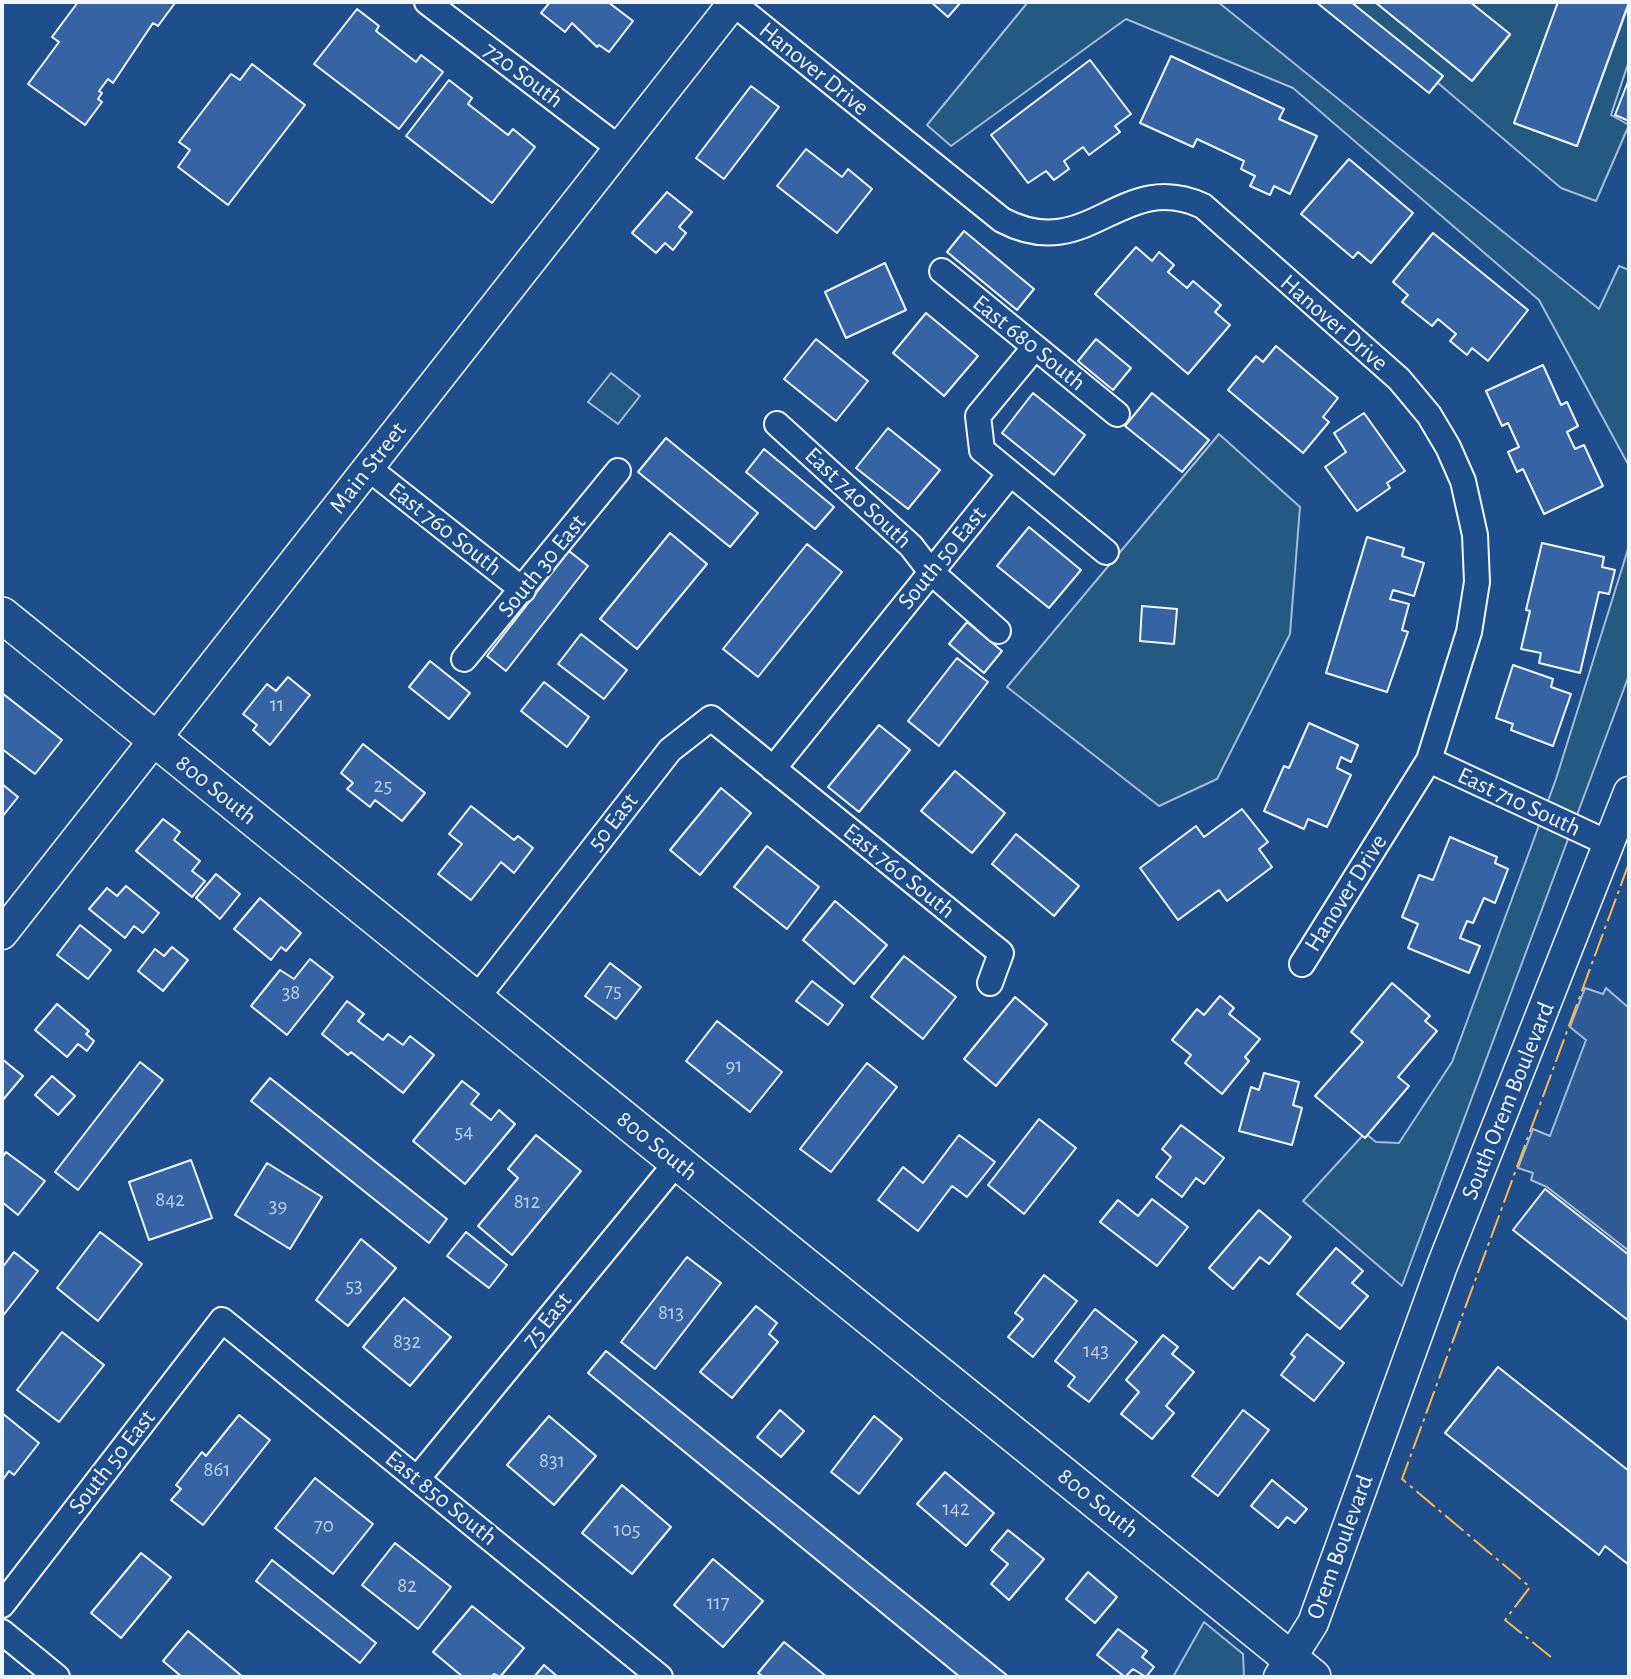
<!DOCTYPE html>
<html>
<head>
<meta charset="utf-8">
<style>
	body { margin:0 }
	#map { position:relative; width:1631px; height:1679px; overflow:hidden; background:#1f4e8c; font-family:"Alegreya Sans",sans-serif }
	canvas { display:block }
	.frame { position:absolute; inset:0; border:4px solid #f2f6ff; pointer-events:none }
</style>
</head>
<body>
<div id="map">
<canvas width="1631" height="1679"></canvas>
<div class="frame"></div>
</div>
<script>
const c = document.querySelector('canvas').getContext('2d');
c.lineJoin = 'round';
function paint(path, color) { c.fillStyle = color; c.fill(path, 'evenodd'); }
function strokePath(path, color, width, dash) { c.strokeStyle = color; c.lineWidth = width; c.lineCap = dash ? 'butt' : 'round'; c.setLineDash(dash || []); c.stroke(path); }
function drawText(font, color, halo, rows, align = 'center') {
  c.font = font + ' "Alegreya Sans",sans-serif'; c.lineWidth = 5; c.setLineDash([]); c.textBaseline = 'middle'; c.strokeStyle = halo; c.fillStyle = color; for (const [text, x, y, turn = 0] of rows) {
    c.save(); c.translate(x, y); c.rotate((+turn || 0) * Math.PI / 180); c.textAlign = isNaN(turn) ? turn : align; if (halo) c.strokeText(text, 0, 0); c.fillText(text, 0, 0); c.restore();
  }
}
const green = new Path2D(`
	M1028 2H1218L1599 309 1619 266 1629 270V466L1539 300 1293 88 1126 19 951 146 927 125Z
	M1343 2H1375L1472 81 1510 35 1470 2H1558L1514 123 1577 146 1629 4V61L1611 115 1629 125 1596 201 1561 188Z
	M611 373 640 396 618 424 588 402Z
	M1219 434 1300 507 1290 634 1217 779 1159 806 1007 687Z
	M1629 546V675L1402 1286 1303 1201 1365 1133 1376 1142 1399 1143 1452 1062 1556 779Z
	M1204 1622 1243 1654 1244 1677H1173Z`);
paint(green, '#245a82');
strokePath(green, '#a8bbd7', 2);
const parking = new Path2D(`
	M1585 988 1603 994 1606 988 1629 1008V1251L1547 1187 1531 1180 1533 1173 1518 1168 1533 1129 1550 1136 1586 1040 1570 1027Z`);
paint(parking, '#305b95');
strokePath(parking, '#a8bbd7', 2);
const building = new Path2D(`
	M78 2 175 3 158 26 153 23 113 83 108 79 99 91 102 93 98 99 102 102 85 125 28 84 59 42 52 37Z
	M550 2H608L633 21 609 52 599 45 597 47 572 23 565 32 541 13Z
	M931 2H961L948 17Z
	M1316 2H1351L1443 76 1429 93Z
	M1375 2H1470L1510 34 1472 81Z
	M1558 2H1629L1577 146 1514 123Z
	M357 9 379 26 376 31 416 62 421 55 443 72 399 129 314 64Z
	M1171 56 1284 109 1279 119 1317 136 1290 194 1274 186 1270 195 1250 186 1255 176 1241 169 1244 161 1197 139 1193 147 1140 123Z
	M1090 60 1131 114 1115 126 1120 132 1089 155 1083 147 1064 161 1069 169 1054 180 1046 171 1028 183 991 135Z
	M252 64 305 105 228 205 178 167 190 150 179 142 231 74 240 80Z
	M1629 79V121L1615 115Z
	M449 80 472 98 468 104 508 135 513 129 535 147 492 203 406 136Z
	M751 86 779 107 724 179 696 158Z
	M806 149 842 177 848 169 872 189 837 233 777 186Z
	M1349 159 1413 213 1371 263 1358 252 1353 258 1301 214Z
	M667 192 692 212 679 227 686 233 673 250 665 243 656 253 632 233Z
	M964 231 1034 289 1017 310 947 252Z
	M1433 233 1528 310 1488 361 1472 348 1467 355 1450 341 1456 334 1438 319 1432 326 1402 302 1408 295 1393 282Z
	M1136 247 1152 261 1159 252 1174 265 1168 272 1187 288 1193 281 1221 305 1215 312 1230 325 1188 374 1095 294Z
	M885 263 906 310 846 338 825 292Z
	M926 313 978 356 944 396 893 353Z
	M816 339 868 381 836 421 784 379Z
	M1096 339 1131 368 1113 390 1078 361Z
	M1276 346 1338 398 1323 417 1329 422 1303 453 1228 390 1256 356 1263 362Z
	M1543 365 1561 405 1567 402 1578 426 1567 432 1575 449 1584 445 1603 486 1544 514 1523 469 1517 472 1508 452 1519 447 1508 423 1502 426 1486 391Z
	M1033 393 1085 435 1054 475 1002 433Z
	M1152 393 1209 440 1182 472 1125 426Z
	M1364 413 1405 471 1387 483 1390 488 1357 511 1325 467 1346 452 1334 433Z
	M888 428 940 470 908 509 856 468Z
	M666 438 758 513 730 547 638 472Z
	M764 449 834 507 815 529 746 472Z
	M1029 527 1081 570 1049 608 997 566Z
	M670 533 707 564 637 649 600 619Z
	M1367 537 1404 548 1402 556 1424 563 1414 596 1393 590 1390 599 1409 604 1402 630 1408 632 1387 692 1326 673Z
	M1542 543 1604 557 1602 567 1615 570 1609 594 1599 592 1580 673 1539 663 1541 653 1521 649 1530 611 1526 610Z
	M807 544 842 572 758 677 723 649Z
	M569 551 588 566 506 671 487 656Z
	M1142 606 1177 609 1174 644 1140 641Z
	M967 622 1002 651 984 673 949 644Z
	M581 634 627 670 604 699 558 664Z
	M957 658 988 682 939 746 908 721Z
	M430 661 470 693 449 719 409 687Z
	M1513 665 1553 679 1551 687 1571 694 1553 746 1511 730 1513 724 1496 718Z
	M288 677 310 695 270 745 253 730 257 725 243 714 267 684 276 691Z
	M544 682 589 717 567 747 521 711Z
	M2 693 62 740 35 774 2 749Z
	M1309 723 1358 745 1351 762 1341 757 1337 768 1351 775 1327 827 1308 819 1304 829 1264 811 1284 766 1289 768Z
	M879 725 910 750 859 812 828 787Z
	M363 744 425 793 402 821 375 800 370 807 347 789 353 783 341 773Z
	M955 771 1005 813 972 853 921 811Z
	M2 784 18 797 2 817Z
	M721 788 751 813 700 875 670 850Z
	M471 806 514 840 518 836 533 848 514 873 501 862 471 900 438 874 462 844 449 834Z
	M1242 809 1268 842 1259 849 1272 867 1227 901 1219 890 1178 920 1140 868 1196 826 1204 837Z
	M163 819 180 832 174 840 200 861 192 871 205 881 192 897 136 851Z
	M1016 834 1079 886 1054 916 992 864Z
	M1450 837 1497 857 1495 863 1508 869 1495 903 1484 898 1473 923 1467 921 1460 938 1480 946 1469 973 1408 948 1418 924 1402 917 1419 875 1433 880Z
	M767 846 819 887 787 929 734 887Z
	M216 874 240 894 220 919 196 898Z
	M126 886 159 913 143 933 134 926 125 938 89 909 107 888 117 896Z
	M260 898 301 933 286 951 281 947 271 960 234 929Z
	M835 901 887 945 854 984 803 940Z
	M80 925 111 950 88 979 57 955Z
	M172 947 188 960 163 991 138 971 155 949 164 956Z
	M904 956 956 997 923 1039 871 997Z
	M310 959 333 977 287 1035 251 1006 280 970 294 979Z
	M610 963 641 987 616 1019 585 996Z
	M812 981 843 1005 828 1025 796 1001Z
	M1392 983 1430 1016 1425 1021 1437 1031 1398 1077 1409 1086 1365 1138 1315 1096 1363 1042 1351 1032Z
	M1220 996 1234 1008 1229 1014 1260 1039 1245 1057 1249 1061 1222 1094 1185 1063 1191 1055 1172 1040 1197 1009 1204 1015Z
	M1015 997 1047 1024 996 1086 964 1059Z
	M347 1001 364 1014 358 1021 383 1040 388 1034 403 1045 410 1036 434 1055 403 1093 351 1052 348 1055 322 1034Z
	M57 1004 89 1031 86 1034 94 1041 87 1051 78 1044 67 1057 35 1030Z
	M717 1021 782 1072 750 1112 686 1061Z
	M2 1059 23 1076 2 1101Z
	M140 1062 163 1080 78 1190 55 1172Z
	M867 1063 897 1087 831 1172 800 1149Z
	M1264 1073 1299 1082 1293 1105 1302 1108 1292 1145 1239 1131 1251 1087 1259 1090Z
	M52 1076 75 1096 58 1115 35 1095Z
	M270 1078 447 1219 429 1243 251 1101Z
	M462 1081 479 1094 471 1104 491 1120 499 1110 515 1124 465 1184 413 1141Z
	M1039 1119 1076 1148 1024 1214 988 1185Z
	M1181 1125 1224 1158 1204 1184 1196 1178 1182 1197 1156 1177 1171 1157 1162 1149Z
	M536 1135 581 1171 512 1255 478 1226 518 1178 508 1169Z
	M959 1135 995 1162 967 1197 952 1186 918 1231 878 1200 903 1167 923 1183Z
	M6 1152 45 1181 18 1215 2 1202V1158Z
	M191 1160 212 1218 149 1240 129 1182Z
	M267 1163 322 1197 290 1249 235 1215Z
	M1545 1189 1629 1255V1321L1513 1230Z
	M1152 1199 1188 1227 1157 1266 1100 1222 1118 1200 1138 1216Z
	M1259 1210 1291 1237 1269 1264 1260 1257 1233 1289 1209 1268Z
	M100 1232 142 1264 98 1321 57 1288Z
	M466 1232 507 1265 489 1288 447 1256Z
	M361 1239 396 1268 348 1326 316 1300Z
	M1336 1248 1363 1271 1352 1283 1368 1296 1340 1329 1297 1294Z
	M14 1252 38 1271 2 1317V1268Z
	M687 1257 721 1283 655 1369 621 1342Z
	M1044 1275 1077 1301 1033 1357 1008 1337 1023 1319 1015 1313Z
	M404 1298 451 1337 410 1386 363 1347Z
	M756 1306 777 1323 769 1334 778 1342 732 1398 700 1372Z
	M1095 1309 1137 1342 1089 1402 1068 1386 1075 1377 1055 1361Z
	M62 1332 104 1365 59 1422 17 1390Z
	M1307 1334 1344 1363 1314 1401 1281 1375 1295 1357 1291 1354Z
	M1163 1335 1178 1347 1172 1354 1194 1372 1166 1406 1174 1413 1152 1439 1121 1414 1139 1392 1126 1380Z
	M606 1351 1009 1677H960L588 1373Z
	M1498 1367 1629 1471V1565L1605 1546 1599 1555 1445 1433Z
	M780 1410 804 1431 781 1457 757 1437Z
	M1243 1410 1269 1430 1218 1496 1192 1476Z
	M2 1413 39 1443 14 1475 9 1471 2 1481Z
	M239 1415 270 1440 203 1525 171 1500 181 1489 176 1485 202 1452 206 1456Z
	M549 1416 596 1456 554 1505 507 1465Z
	M874 1416 902 1439 859 1494 831 1472Z
	M945 1472 994 1513 966 1546 917 1504Z
	M315 1478 373 1524 333 1574 275 1528Z
	M1272 1480 1307 1509 1295 1523 1287 1517 1278 1528 1251 1506Z
	M622 1485 671 1527 632 1574 582 1533Z
	M1008 1530 1044 1559 1009 1600 991 1584 1008 1564 991 1550Z
	M395 1543 451 1587 418 1629 362 1585Z
	M141 1553 171 1577 121 1638 91 1613Z
	M713 1559 763 1601 723 1647 674 1605Z
	M272 1560 376 1643 360 1663 256 1581Z
	M1088 1572 1117 1597 1095 1623 1066 1599Z
	M472 1606 524 1648 500 1677 494 1674 491 1677H463L433 1652Z
	M1118 1629 1147 1651 1142 1657 1154 1667 1146 1677 1133 1669 1125 1677 1097 1655Z
	M188 1631 243 1677H182L163 1661Z
	M784 1642 827 1677H764L758 1673Z
	M544 1665 558 1677H534Z`);
paint(building, '#3563a3');
strokePath(building, '#f2f6ff', 2);
const minor = new Path2D(`
	M427 2 619 148
	M733 3 1002 220C1089 266 1120 168 1203 206L1399 379 1429 415 1448 447 1463 481 1475 535 1477 582 1469 632 1429 760 1302 964
	M942 271 1117 414
	M1035 347 978 416 982 450 1106 552
	M777 424 911 546 931 572 998 631
	M368 468 523 590
	M464 659 618 471
	M1429 760 1610 844
	M773 769 1010 474
	M476 999 670 750 711 718 1001 953 990 983
	M417 1479 677 1162
	M2 1605 222 1320 660 1677
	M2 1632 57 1677`);
const tertiary = new Path2D(`
	M2 934 734 2
	M1279 1677 1313 1623 1442 1266 1629 792`);
const secondary = new Path2D(`
	M2 615 1313 1677`);
strokePath(minor, '#f2f6ff', 28);
strokePath(tertiary, '#f2f6ff', 33);
strokePath(secondary, '#f2f6ff', 38);
strokePath(minor, '#1f4e8c', 24);
strokePath(tertiary, '#1f4e8c', 30);
strokePath(secondary, '#1f4e8c', 35);
strokePath(new Path2D(`
	M1551 1657 1505 1620 1530 1587 1402 1479 1629 863`), '#ffb74d', 2, [24, 5, 3.5, 5]);
drawText('21px', '#c3d1e8', null, [
	["11",277,705],
	["25",383,786],
	["75",613,991],
	["38",291,993],
	["91",734,1066],
	["54",464,1132],
	["842",170,1200],
	["812",527,1202],
	["39",278,1206],
	["53",354,1286],
	["813",671,1313],
	["832",407,1342],
	["143",1096,1351],
	["831",552,1461],
	["861",217,1470],
	["142",956,1509],
	["70",324,1526],
	["105",627,1530],
	["82",407,1586],
	["117",718,1603]
]);
drawText('24px', '#f2f6ff', '#1f4e8c', [
	["Hanover Drive",814,69,39],
	["720 South",523,75,37],
	["Hanover Drive",1334,323,41],
	["East 680 South",1029,343,39],
	["Main Street",368,468,-52],
	["East 740 South",858,498,43],
	["East 760 South",445,529,38],
	["South 50 East",942,558,-51],
	["South 30 East",542,566,-51],
	["800 South",216,790,39],
	["East 710 South",1519,802,25],
	["50 East",613,822,-52],
	["East 760 South",899,871,39],
	["Hanover Drive",1346,893,-58],
	["South Orem Boulevard",1508,1101,-68],
	["800 South",657,1146,39],
	["75 East",547,1320,-51],
	["South 50 East",112,1462,-52],
	["East 850 South",441,1498,39],
	["800 South",1098,1503,39],
	["Orem Boulevard",1340,1547,-70]
]);
</script>
</body>
</html>
